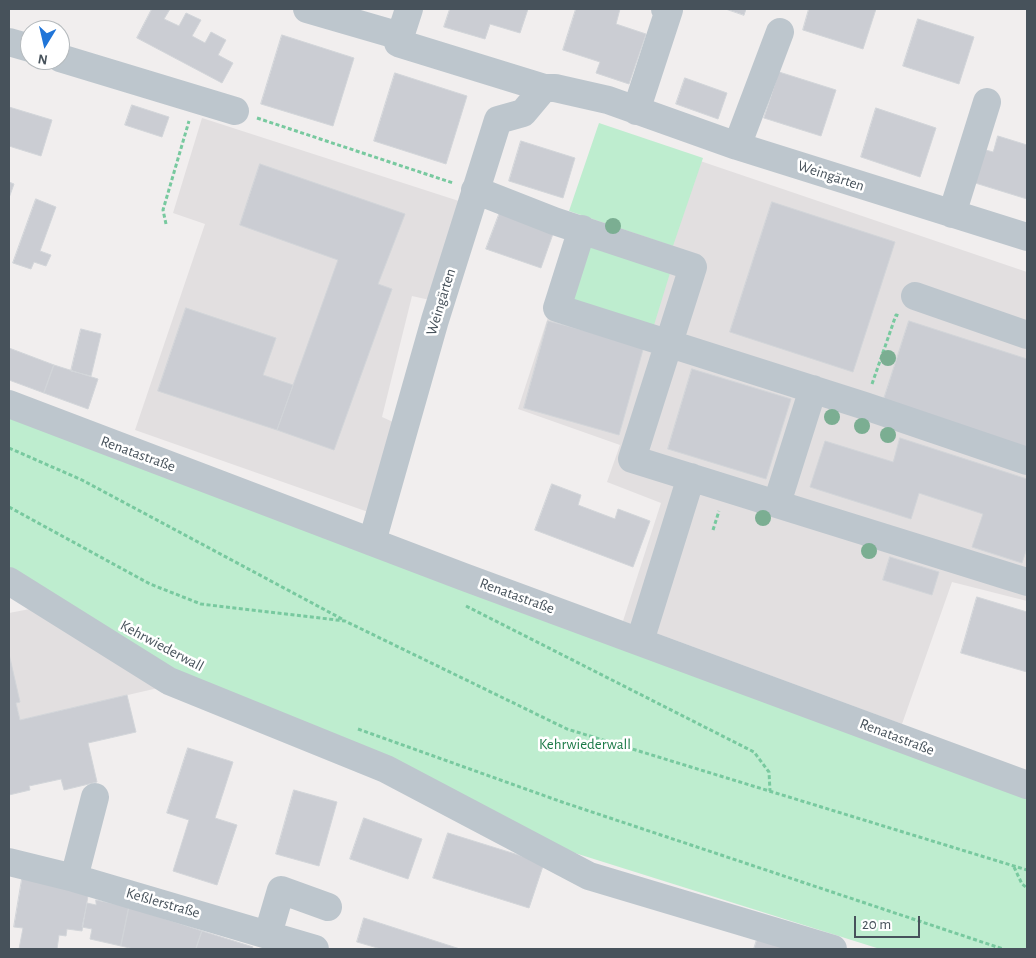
<!DOCTYPE html>
<html>
<head>
<meta charset="utf-8">
<style>
	body { margin:0 }
	#map { position:relative; width:1036px; height:958px; overflow:hidden; background:#f1eeee; font-family:"Alegreya Sans",sans-serif }
	canvas { display:block }
	.frame { position:absolute; inset:0; border:10px solid #47525b; pointer-events:none }
	.north { position:absolute; left:20px; top:20px; width:50px; height:50px; box-sizing:border-box; background:#fff; border:1px solid #b5babd; border-radius:50%; rotate:189deg; font-size:14px; font-weight:700; line-height:20px; text-align:center; color:#47525b }
	.north::after { content:''; display:block; margin:auto; width:18px; height:22px; background:#2075d8; clip-path:polygon(50% 0,100% 100%,50% 72%,0 100%) }
	.scale { position:absolute; left:854px; top:916px; width:66px; height:22px; box-sizing:border-box; border:2px solid #47525b; border-top:0; padding-left:6px; font-size:15px; line-height:18px; white-space:nowrap; color:#47525b; -webkit-text-stroke:4px #fff; paint-order:stroke }
</style>
</head>
<body>
<div id="map">
<canvas width="1036" height="958"></canvas>
<div class="frame"></div>
<div class="north">N</div>
<div class="scale">20 m</div>
</div>
<script>
const c = document.querySelector('canvas').getContext('2d');
c.lineJoin = 'round';
function paint(path, color) { c.fillStyle = color; c.fill(path, 'evenodd'); }
function strokePath(path, color, width, dash) { c.strokeStyle = color; c.lineWidth = width; c.lineCap = dash ? 'butt' : 'round'; c.setLineDash(dash || []); c.stroke(path); }
function drawText(font, color, halo, rows, align = 'center') {
  c.font = font + ' "Alegreya Sans",sans-serif'; c.lineWidth = 5; c.setLineDash([]); c.textBaseline = 'middle'; c.strokeStyle = halo; c.fillStyle = color; for (const [text, x, y, turn = 0] of rows) {
    c.save(); c.translate(x, y); c.rotate((+turn || 0) * Math.PI / 180); c.textAlign = isNaN(turn) ? turn : align; if (halo) c.strokeText(text, 0, 0); c.fillText(text, 0, 0); c.restore();
  }
}
paint(new Path2D(`
	M202 118 462 202 430 300 412 296 382 417 402 426 371 513 135 430 205 224 173 213Z
	M609 130 1027 272V601L952 582 902 724 623 621 661 503 607 482 620 445 518 409Z
	M30 609 158 688 20 720 16 703 9 704V613Z`), '#e2dfe0');
paint(new Path2D(`
	M599 123 703 158 673 246 569 211Z
	M584 245 670 273 651 335 564 307Z
	M9 417 1027 790V949H880L543 843 171 674 9 583Z`), '#beedcf');
const building = new Path2D(`
	M152 9H170L164 19 179 26 186 13 201 20 192 36 205 43 211 32 226 40 218 55 233 63 222 83 137 38Z
	M450 9H528L520 33 490 24 485 39 444 27Z
	M576 9H620L616 24 646 34 629 84 596 73 600 62 563 50Z
	M726 9H746L744 15Z
	M809 9H876L863 49 803 30Z
	M918 19 974 37 959 84 903 66Z
	M282 35 354 58 333 126 261 104Z
	M779 72 836 90 821 136 764 118Z
	M395 73 467 96 446 164 374 141Z
	M685 78 727 93 718 119 676 104Z
	M132 105 169 117 162 137 125 125Z
	M9 107 52 120 41 156 9 146Z
	M876 108 936 128 920 177 861 157Z
	M998 136 1027 145V199L972 182 982 149 993 152Z
	M521 141 575 158 563 198 509 181Z
	M260 164 405 214 378 284 392 289 334 450 277 430 338 260 240 225Z
	M9 182 14 184 9 198Z
	M36 199 56 207 40 251 51 255 46 266 34 262 31 269 13 263Z
	M772 202 895 242 853 372 730 332Z
	M500 212 554 231 541 268 486 249Z
	M186 308 276 338 263 375 293 385 277 430 158 391Z
	M548 321 644 346 619 435 524 408Z
	M909 321 1027 359V448L883 402Z
	M81 329 101 334 91 376 71 371Z
	M9 348 54 365 44 393 9 380Z
	M54 365 98 379 88 409 44 393Z
	M692 369 791 399 766 479 668 449Z
	M900 438 1027 479V548L1022 563 972 547 983 514 919 493 911 519 810 487 825 441 893 462Z
	M552 484 581 495 578 505 615 519 618 509 650 521 633 567 535 530Z
	M890 557 939 572 932 595 883 580Z
	M977 597 1027 612V672L961 653Z
	M9 654 20 702 16 703 20 720 127 695 136 732 88 743 97 782 64 790 61 779 29 786 30 790 9 795Z
	M188 748 233 762 215 818 237 825 217 885 173 871 189 820 167 813Z
	M294 790 337 802 319 866 276 854Z
	M364 818 422 839 408 879 350 859Z
	M448 833 544 863 529 908 433 878Z
	M22 879 89 890 82 931 67 929 66 936 59 935 57 949H19L23 928 14 927Z
	M96 900 129 907 121 946 90 939 92 929 82 927 87 903 96 905Z
	M129 907 202 931 196 949H134L121 946Z
	M364 918 460 949H381L357 942Z
	M202 931 253 947 252 949H196Z
	M759 933 793 949H754Z`);
paint(building, '#cbcdd3');
strokePath(building, '#d2d5d9', 1);
strokePath(new Path2D(`
	M257 118 453 183
	M166 224 163 210 189 121
	M872 384 896 315 899 316
	M9 448 82 480 342 619
	M9 507 150 584 201 604 345 621 567 729 1027 870
	M713 530 719 511
	M466 606 754 752 769 772 770 791
	M358 729 562 802 1003 949
	M1014 867 1022 884 1027 888`), '#78c99f', 3, [4, 2.5]);
strokePath(new Path2D(`
	M307 9 400 36
	M409 9 398 43 544 88
	M9 42 30 48
	M60 58 235 111
	M636 111 669 10 665 9
	M737 146 780 32
	M475 190 554 221 693 267 632 459 1027 582
	M952 214 987 102
	M582 229 557 308 865 406 1027 461
	M915 296 1027 335
	M9 404 464 577 1027 785
	M777 503 813 389
	M372 542 435 320 498 120 523 113 544 88H555L608 100 737 146 1027 237
	M9 581 169 681 386 769 589 876 833 949
	M640 641 691 477
	M9 862 74 878 315 949
	M74 878 95 797
	M268 934 281 890 328 907`), '#bdc6cd', 28);
c.fillStyle = '#7bae92';
for (const [x, y] of [
	[613,226],
	[888,358],
	[832,417],
	[862,426],
	[888,435],
	[763,518],
	[869,551]
]) { c.beginPath(); c.arc(x, y, 8, 0, 2 * Math.PI); c.fill(); }
drawText('15px', '#47525b', '#fff', [
	["Weingärten",831,176,18],
	["Weingärten",441,302,-73],
	["Renatastraße",138,454,20],
	["Renatastraße",517,596,20],
	["Kehrwiederwall",162,646,28],
	["Renatastraße",897,737,21],
	["Keßlerstraße",163,903,16]
]);
drawText('15px', '#1b7947', '#fff', [
	["Kehrwiederwall",585,744]
]);
</script>
</body>
</html>
